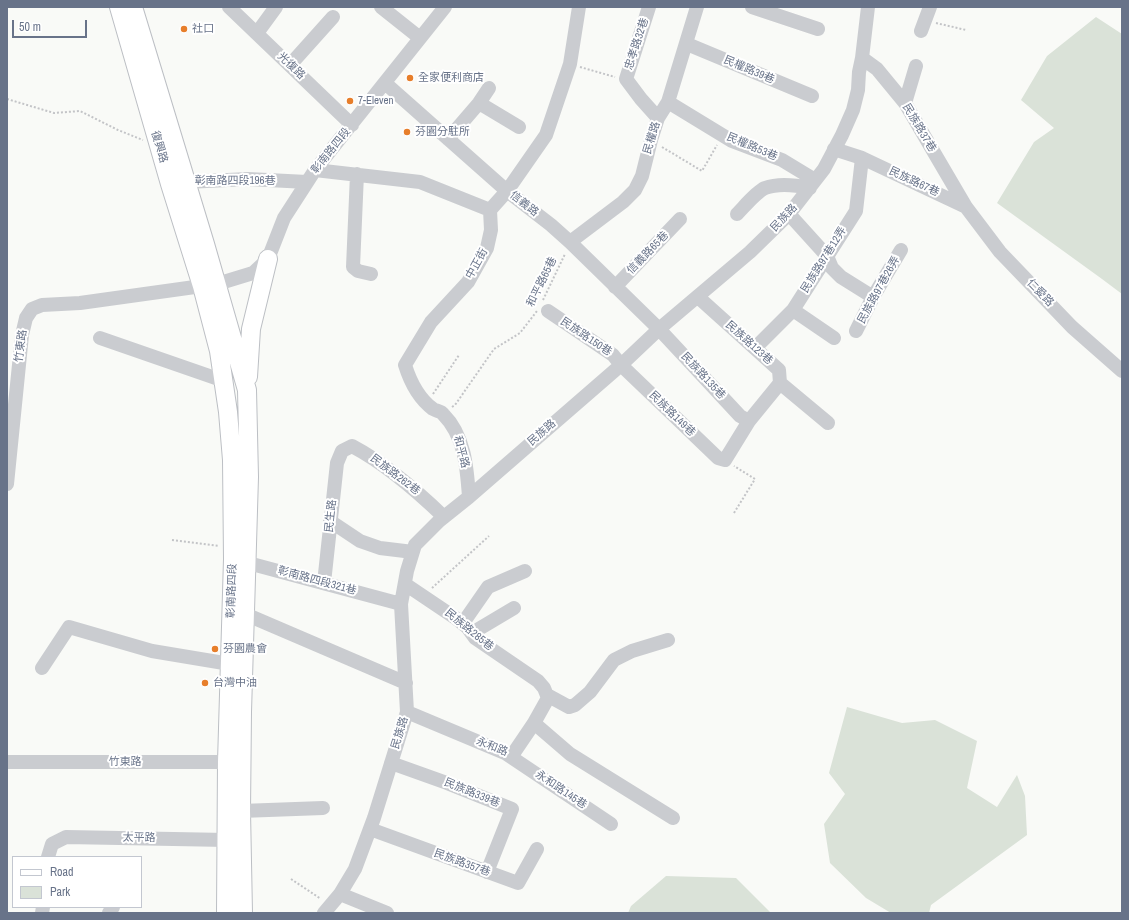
<!DOCTYPE html>
<html>
<head>
<meta charset="utf-8">
<style>
	body { margin:0 }
	#map { position:relative; width:1129px; height:920px; overflow:hidden; background:#f9faf7; font-family:"Archivo Narrow",sans-serif }
	canvas { display:block }
	.frame { position:absolute; inset:0; border:8px solid #687389; pointer-events:none }
	.legend { position:absolute; left:12px; top:856px; width:130px; height:52px; box-sizing:border-box; background:#fff; border:1px solid #c3c7d0; margin:0; padding:5px 7px; list-style:none; font-size:12px; color:#687389 }
	.legend li { display:flex; align-items:center; gap:8px; height:20px }
	.legend b { width:20px; border:1px solid #c3c7d0 }
	.scale { position:absolute; left:12px; top:20px; width:75px; height:18px; box-sizing:border-box; border:2px solid #687389; border-top:0; padding-left:5px; font-size:12px; line-height:14px; white-space:nowrap; color:#687389; -webkit-text-stroke:3px #fff; paint-order:stroke }
</style>
</head>
<body>
<div id="map">
<canvas width="1129" height="920"></canvas>
<div class="frame"></div>
<ul class="legend">
<li><b style="height:5px;background:#fff"></b>Road</li>
<li><b style="height:11px;background:#dae2d8"></b>Park</li>
</ul>
<div class="scale">50 m</div>
</div>
<script>
const c = document.querySelector('canvas').getContext('2d');
c.lineJoin = 'round';
function paint(path, color) { c.fillStyle = color; c.fill(path, 'evenodd'); }
function strokePath(path, color, width, dash) { c.strokeStyle = color; c.lineWidth = width; c.lineCap = dash ? 'butt' : 'round'; c.setLineDash(dash || []); c.stroke(path); }
function drawText(font, color, halo, rows, align = 'center') {
  c.font = font + ' "Archivo Narrow","Noto Sans TC",sans-serif'; c.lineWidth = 4; c.setLineDash([]); c.textBaseline = 'middle'; c.strokeStyle = halo; c.fillStyle = color; for (const [text, x, y, turn = 0] of rows) {
    c.save(); c.translate(x, y); c.rotate((+turn || 0) * Math.PI / 180); c.textAlign = isNaN(turn) ? turn : align; if (halo) c.strokeText(text, 0, 0); c.fillText(text, 0, 0); c.restore();
  }
}
paint(new Path2D(`
	M1096 17 1122 34V294L1102 279 997 203 1034 142 1054 128 1021 100 1047 56Z
	M847 707 902 723 935 720 977 741 967 788 997 807 1017 775 1025 796 1027 835 931 905 929 913H891L866 898 830 863 824 824 845 794 829 773Z
	M666 876 736 878 771 913H628L631 906Z`), '#dae2d8');
const major = new Path2D(`
	M119 7 170 184 202 286 219 351 228 412 232 460 233 559 227 762 226 913
	M133 7 205 244 247 390 249 477 242 712 241 811 243 913
	M248 377 251 329 268 259`);
strokePath(major, '#bcbfc4', 20);
strokePath(new Path2D(`
	M936 23 966 30
	M580 67 615 77
	M7 99 54 113 80 111 118 130 143 140
	M662 147 702 171 717 145
	M543 300 565 254
	M433 394 459 355
	M452 407 455 405 494 349 520 333 537 311
	M734 513 755 479 734 466
	M172 540 219 546
	M432 588 489 536
	M291 879 321 899`), '#c3c4c7', 2, [2, 2]);
strokePath(new Path2D(`
	M229 7 352 125
	M381 7 420 38
	M649 7 626 79 641 99 658 118
	M752 7 818 29
	M921 31 930 7
	M257 33 276 7
	M687 44 812 96
	M862 58 877 69 905 103 966 207 1000 252 1072 327 1122 371
	M290 65 333 17
	M385 83 507 191 551 225 570 242 659 329 740 416 749 421
	M668 102 732 141 782 160 815 180
	M479 103 519 127
	M905 103 916 66
	M448 139 479 103 489 88
	M834 149 862 158 966 207
	M315 170 420 182 490 210
	M357 174 353 267 358 271 371 274
	M186 182 248 179 307 182
	M737 214C744 207 756 192 765 188 778 183 796 185 810 188
	M789 214 827 256 832 268 841 277 873 297
	M570 242 623 202 635 190 642 176 651 140 658 118 668 102 697 7
	M615 287 680 219
	M698 297 779 370 780 383 828 423
	M793 310 834 338
	M548 311 613 355 621 365 718 458 725 460 749 421 780 383
	M856 331 873 297 901 250
	M100 338 224 381
	M755 348 793 310 856 211 862 158
	M7 484 22 335 26 318 32 309 42 305 80 303 202 286 217 284 253 273 268 259 284 218 315 170 445 7
	M469 497C467 468 465 436 443 414 441 411 436 411 433 409 418 398 410 381 405 365L431 322 468 282 487 248 491 230 490 210 507 191 546 135 570 64 579 7
	M330 521 360 541 380 548 413 552
	M237 560 401 604
	M324 583 337 463 342 451 352 446C386 464 416 490 444 517
	M405 584 457 619 467 627 475 638 538 681 544 688 548 698 534 723 511 757
	M245 614 406 683
	M463 623 488 587 525 571
	M472 633 514 608
	M42 668 69 627 152 651 230 664 240 665
	M547 695 569 707 575 705 590 692 614 660 632 651 668 640
	M407 712 505 753 611 824
	M534 723 570 754 673 818
	M7 762H237
	M391 763 447 783 512 809 487 872
	M241 811 323 808
	M370 829 518 883 537 849
	M48 857 52 844 66 837 227 840 236 839
	M340 894 387 913
	M42 913 43 907
	M109 913 113 907
	M324 913 340 894 355 869 374 818 407 712 401 604 407 571 415 545 439 521 469 497 621 365 659 329 750 252 789 214 824 169 842 135 853 110 858 90 859 72 862 58 868 7`), '#caccd0', 14);
strokePath(major, '#fff', 18);
for (const [x, y, r, color] of [
	[184,29,4,"#e77e2a"],
	[410,78,4,"#e77e2a"],
	[350,101,4,"#e77e2a"],
	[407,132,4,"#e77e2a"],
	[215,649,4,"#e77e2a"],
	[205,683,4,"#e77e2a"]
]) { const dot = new Path2D(); dot.arc(x, y, r, 0, 2 * Math.PI); c.fillStyle = color; c.fill(dot); strokePath(dot, '#fff', 1.5); }
drawText('11px', '#687389', '#fff', [
	["社口",192,29],
	["全家便利商店",418,78],
	["7-Eleven",358,101],
	["芬園分駐所",415,132],
	["芬園農會",223,649],
	["台灣中油",213,683]
], 'left');
drawText('11px', '#687389', '#fff', [
	["忠孝路32巷",637,44,-72],
	["光復路",291,66,44],
	["民權路39巷",749,70,23],
	["民族路37巷",919,128,59],
	["民權路",652,138,-73],
	["復興路",159,147,74],
	["民權路53巷",752,147,23],
	["彰南路四段",331,151,-51],
	["彰南路四段196巷",235,181],
	["民族路67巷",914,182,25],
	["信義路",524,204,38],
	["民族路",784,218,-47],
	["信義路65巷",648,253,-46],
	["民族路97巷12弄",824,260,-58],
	["中正街",477,264,-61],
	["和平路65巷",542,282,-64],
	["民族路97巷26弄",879,290,-61],
	["仁愛路",1040,293,46],
	["民族路150巷",586,337,34],
	["民族路123巷",749,343,42],
	["竹東路",21,346,-82],
	["民族路135巷",703,376,47],
	["民族路149巷",672,414,44],
	["民族路",542,433,-41],
	["和平路",461,452,75],
	["民族路262巷",395,475,37],
	["民生路",331,516,-84],
	["彰南路四段321巷",317,581,15],
	["彰南路四段",232,591,-88],
	["民族路285巷",469,630,39],
	["民族路",400,733,-73],
	["永和路",492,747,21],
	["竹東路",125,762],
	["永和路145巷",561,790,34],
	["民族路339巷",472,793,22],
	["太平路",139,838,1],
	["民族路357巷",462,863,20]
]);
</script>
</body>
</html>
